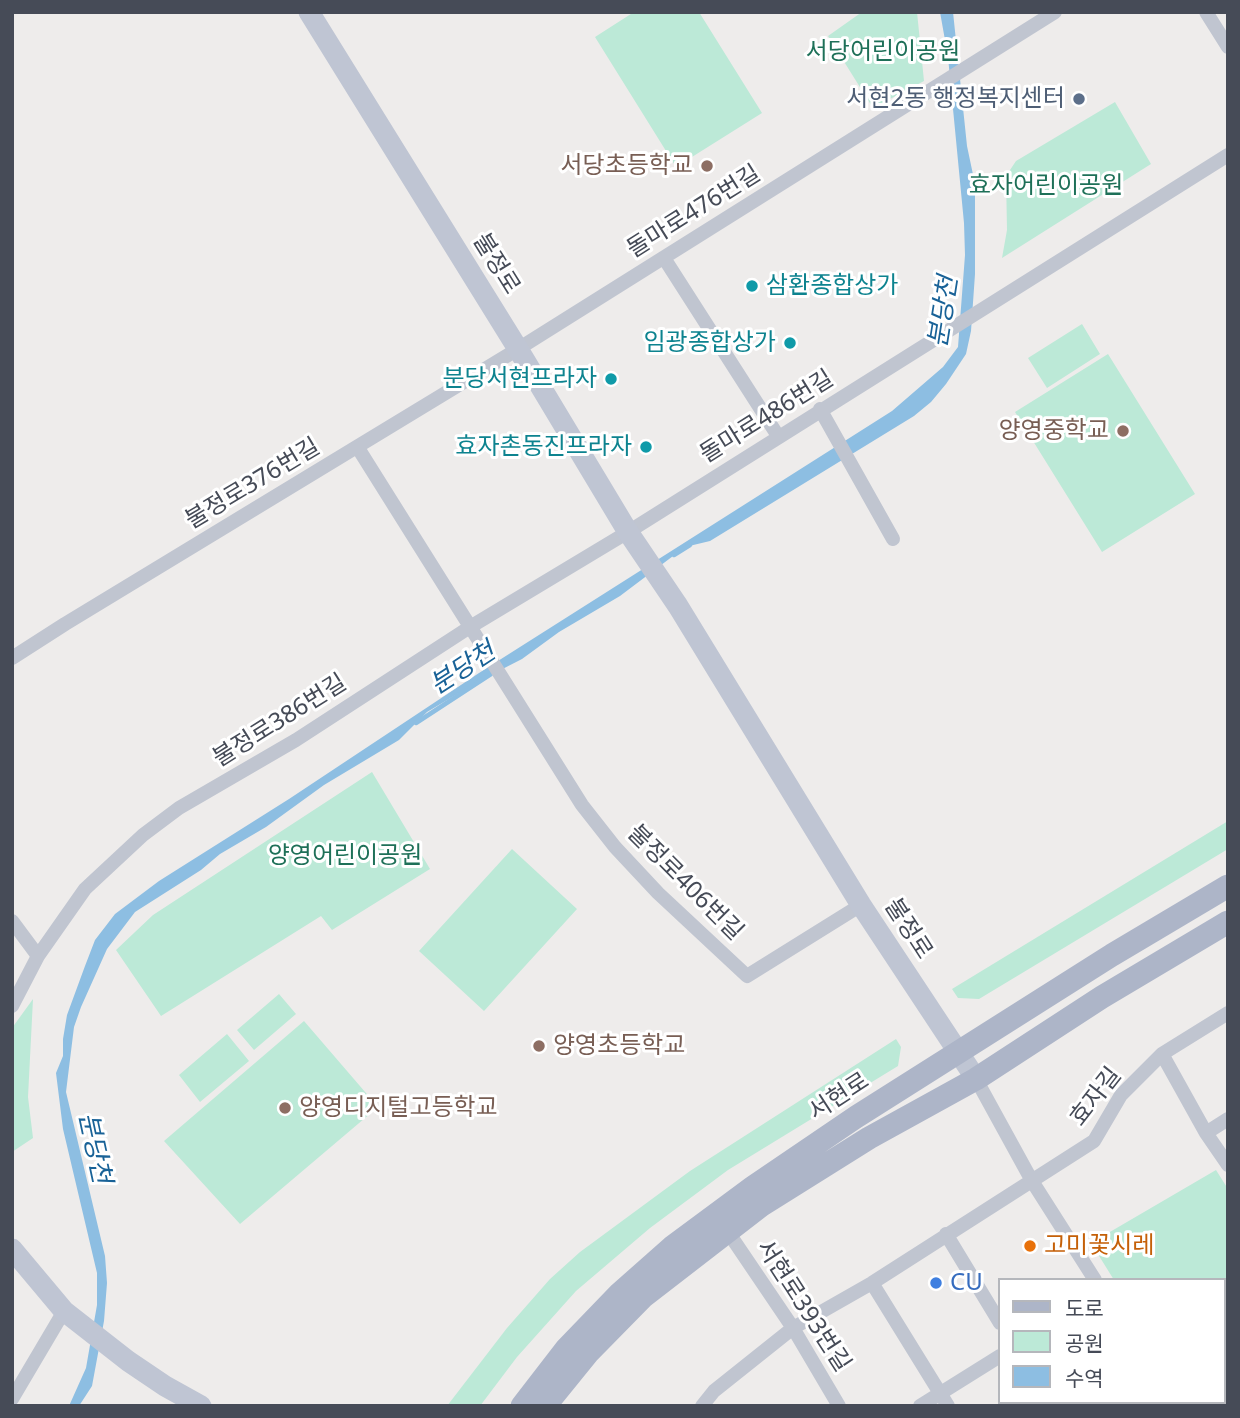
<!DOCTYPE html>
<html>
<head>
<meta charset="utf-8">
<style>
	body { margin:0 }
	#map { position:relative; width:1240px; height:1418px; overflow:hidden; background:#eeeceb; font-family:"Noto Sans","Noto Sans KR",sans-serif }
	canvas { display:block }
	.frame { position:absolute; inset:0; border:14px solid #464b57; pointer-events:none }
	.legend { position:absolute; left:998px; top:1278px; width:228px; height:126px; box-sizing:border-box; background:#fff; border:2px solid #b5b7bc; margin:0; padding:9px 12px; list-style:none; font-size:21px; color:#464b57 }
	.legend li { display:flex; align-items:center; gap:14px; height:35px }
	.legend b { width:35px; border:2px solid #b5b7bc }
</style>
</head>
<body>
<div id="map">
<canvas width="1240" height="1418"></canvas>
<div class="frame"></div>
<ul class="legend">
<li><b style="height:9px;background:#adb5c8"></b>도로</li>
<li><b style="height:19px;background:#bce9d7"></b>공원</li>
<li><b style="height:19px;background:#8dbee2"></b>수역</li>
</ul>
</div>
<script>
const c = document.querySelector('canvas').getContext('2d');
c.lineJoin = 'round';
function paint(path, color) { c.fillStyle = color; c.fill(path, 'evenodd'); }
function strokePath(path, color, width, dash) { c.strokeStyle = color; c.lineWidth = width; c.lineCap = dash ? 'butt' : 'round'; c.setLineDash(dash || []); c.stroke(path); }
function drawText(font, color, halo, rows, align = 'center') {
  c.font = font + ' "Noto Sans","Noto Sans KR",sans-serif'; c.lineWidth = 6; c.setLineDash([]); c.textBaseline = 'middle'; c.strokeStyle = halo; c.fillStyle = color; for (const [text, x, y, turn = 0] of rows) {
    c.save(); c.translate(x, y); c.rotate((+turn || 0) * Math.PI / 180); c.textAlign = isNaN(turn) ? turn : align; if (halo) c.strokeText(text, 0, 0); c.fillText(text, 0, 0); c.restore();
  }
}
paint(new Path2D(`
	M634 12H699L762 113 676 167 595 37Z
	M862 12H917L924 81 873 108 828 36Z
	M1115 102 1151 164 1002 258 1007 230 1006 176 1016 161Z
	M1082 324 1100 354 1047 388 1028 358Z
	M1108 354 1195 494 1102 552 1015 412Z
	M372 772 430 869 332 930 321 916 161 1016 116 950 153 915Z
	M1228 821V849L979 999 958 998 952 989Z
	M512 849 577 909 484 1011 419 951Z
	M279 994 296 1014 254 1050 237 1030Z
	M33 999 28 1097 33 1138 12 1152V1028Z
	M304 1021 378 1107 240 1224 164 1141Z
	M227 1034 249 1061 200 1102 179 1075Z
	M896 1039 901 1047 898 1066 728 1170 650 1228 576 1291 517 1357 480 1406H447L507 1328 550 1279 580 1252 690 1171Z
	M1216 1170 1228 1189V1316L1224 1319V1280H1114L1091 1243Z
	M1228 1345V1406H1193L1191 1402H1224V1347Z`), '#bce9d7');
paint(new Path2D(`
	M940 12H953L967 146 975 184V274L971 331 966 354 946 384 931 402 914 416 710 541 685 547 620 596 559 632 522 659 481 680 427 712 399 740 324 785 266 827 220 854 201 870 135 912 107 949 81 1007 74 1027 66 1092 105 1256 107 1283 104 1321 92 1386 79 1406H69L86 1368 97 1305V1273L63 1129 56 1073 63 1056V1039L67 1015 85 966 95 940 115 914 159 881 289 799 479 673 892 411 943 367 958 347 965 255 964 223 948 57Z`), '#8dbee2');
strokePath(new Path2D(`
	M674 555 690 545
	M416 723 491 674`), '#8dbee2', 4.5);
strokePath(new Path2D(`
	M1206 12 1228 47
	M664 258 778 436
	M820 409 893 539
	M358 448 582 805 615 847 658 893 747 976 861 905
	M12 658 65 624 518 349 1055 12
	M12 921 38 956
	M12 1006 38 956 85 889 143 835 179 808 296 740 470 627 628 532 1228 155
	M1162 1054 1206 1133 1228 1165
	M976 1079 1032 1181 1095 1280
	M1206 1133 1228 1119
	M728 1232 793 1328 839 1406
	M946 1234 1000 1323
	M872 1283 948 1406
	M12 1399 64 1311
	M1051 1402 1053 1406
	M702 1406 714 1391 793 1328 872 1283 1094 1141 1121 1095 1162 1054 1228 1013
	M920 1406 1000 1356
	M1164 1406 1170 1402`), '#c0c5d0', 14);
strokePath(new Path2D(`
	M309 12 518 349 628 532 678 606 861 905 976 1079
	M12 1249 64 1311 128 1361 165 1386 201 1406`), '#bfc5d3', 21);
strokePath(new Path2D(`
	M522 1406 566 1349 620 1293 672 1247 753 1187 856 1117 1112 955 1228 886
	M545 1406 588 1353 643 1297 762 1205 869 1138 976 1079 1102 997 1228 922`), '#adb5c8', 23);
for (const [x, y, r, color] of [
	[1079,99,7,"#5c6f8a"],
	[707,166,7,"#8d6e63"],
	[752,286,7,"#0f9aa8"],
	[790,343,7,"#0f9aa8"],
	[611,379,7,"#0f9aa8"],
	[1123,431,7,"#8d6e63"],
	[646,447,7,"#0f9aa8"],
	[539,1046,7,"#8d6e63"],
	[285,1108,7,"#8d6e63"],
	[1030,1246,7,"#e8710a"],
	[936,1283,7,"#3f7fe0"]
]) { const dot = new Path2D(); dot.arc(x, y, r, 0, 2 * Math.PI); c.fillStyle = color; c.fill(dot); strokePath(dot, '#fff', 2.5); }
drawText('24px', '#1e7058', '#fff', [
	["서당어린이공원",883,52],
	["효자어린이공원",1046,186],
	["양영어린이공원",345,856]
]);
drawText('24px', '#4e5e75', '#fff', [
	["서현2동 행정복지센터",1065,99]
], 'right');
drawText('24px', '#785e54', '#fff', [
	["서당초등학교",693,166],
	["양영중학교",1109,431],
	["양영초등학교",553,1046,"left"],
	["양영디지털고등학교",299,1108,"left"]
], 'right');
drawText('24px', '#464b57', '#fff', [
	["돌마로476번길",694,212,-32],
	["불정로",496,264,58],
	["돌마로486번길",767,417,-32],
	["불정로376번길",253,484,-31],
	["불정로386번길",280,721,-32],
	["불정로406번길",685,883,45],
	["불정로",908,929,57],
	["서현로",839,1097,-33],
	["효자길",1096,1097,-52],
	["서현로393번길",803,1306,57]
]);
drawText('24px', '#0d838f', '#fff', [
	["삼환종합상가",766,286,"left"],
	["임광종합상가",776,343],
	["분당서현프라자",597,379],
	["효자촌동진프라자",632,447]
], 'right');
drawText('24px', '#c56008', '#fff', [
	["고미꽃시레",1044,1246]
], 'left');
drawText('24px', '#366cbe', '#fff', [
	["CU",950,1283]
], 'left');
drawText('italic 26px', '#196297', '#fff', [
	["분당천",944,312,-81],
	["분당천",463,669,-33],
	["분당천",94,1148,78]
]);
</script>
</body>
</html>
